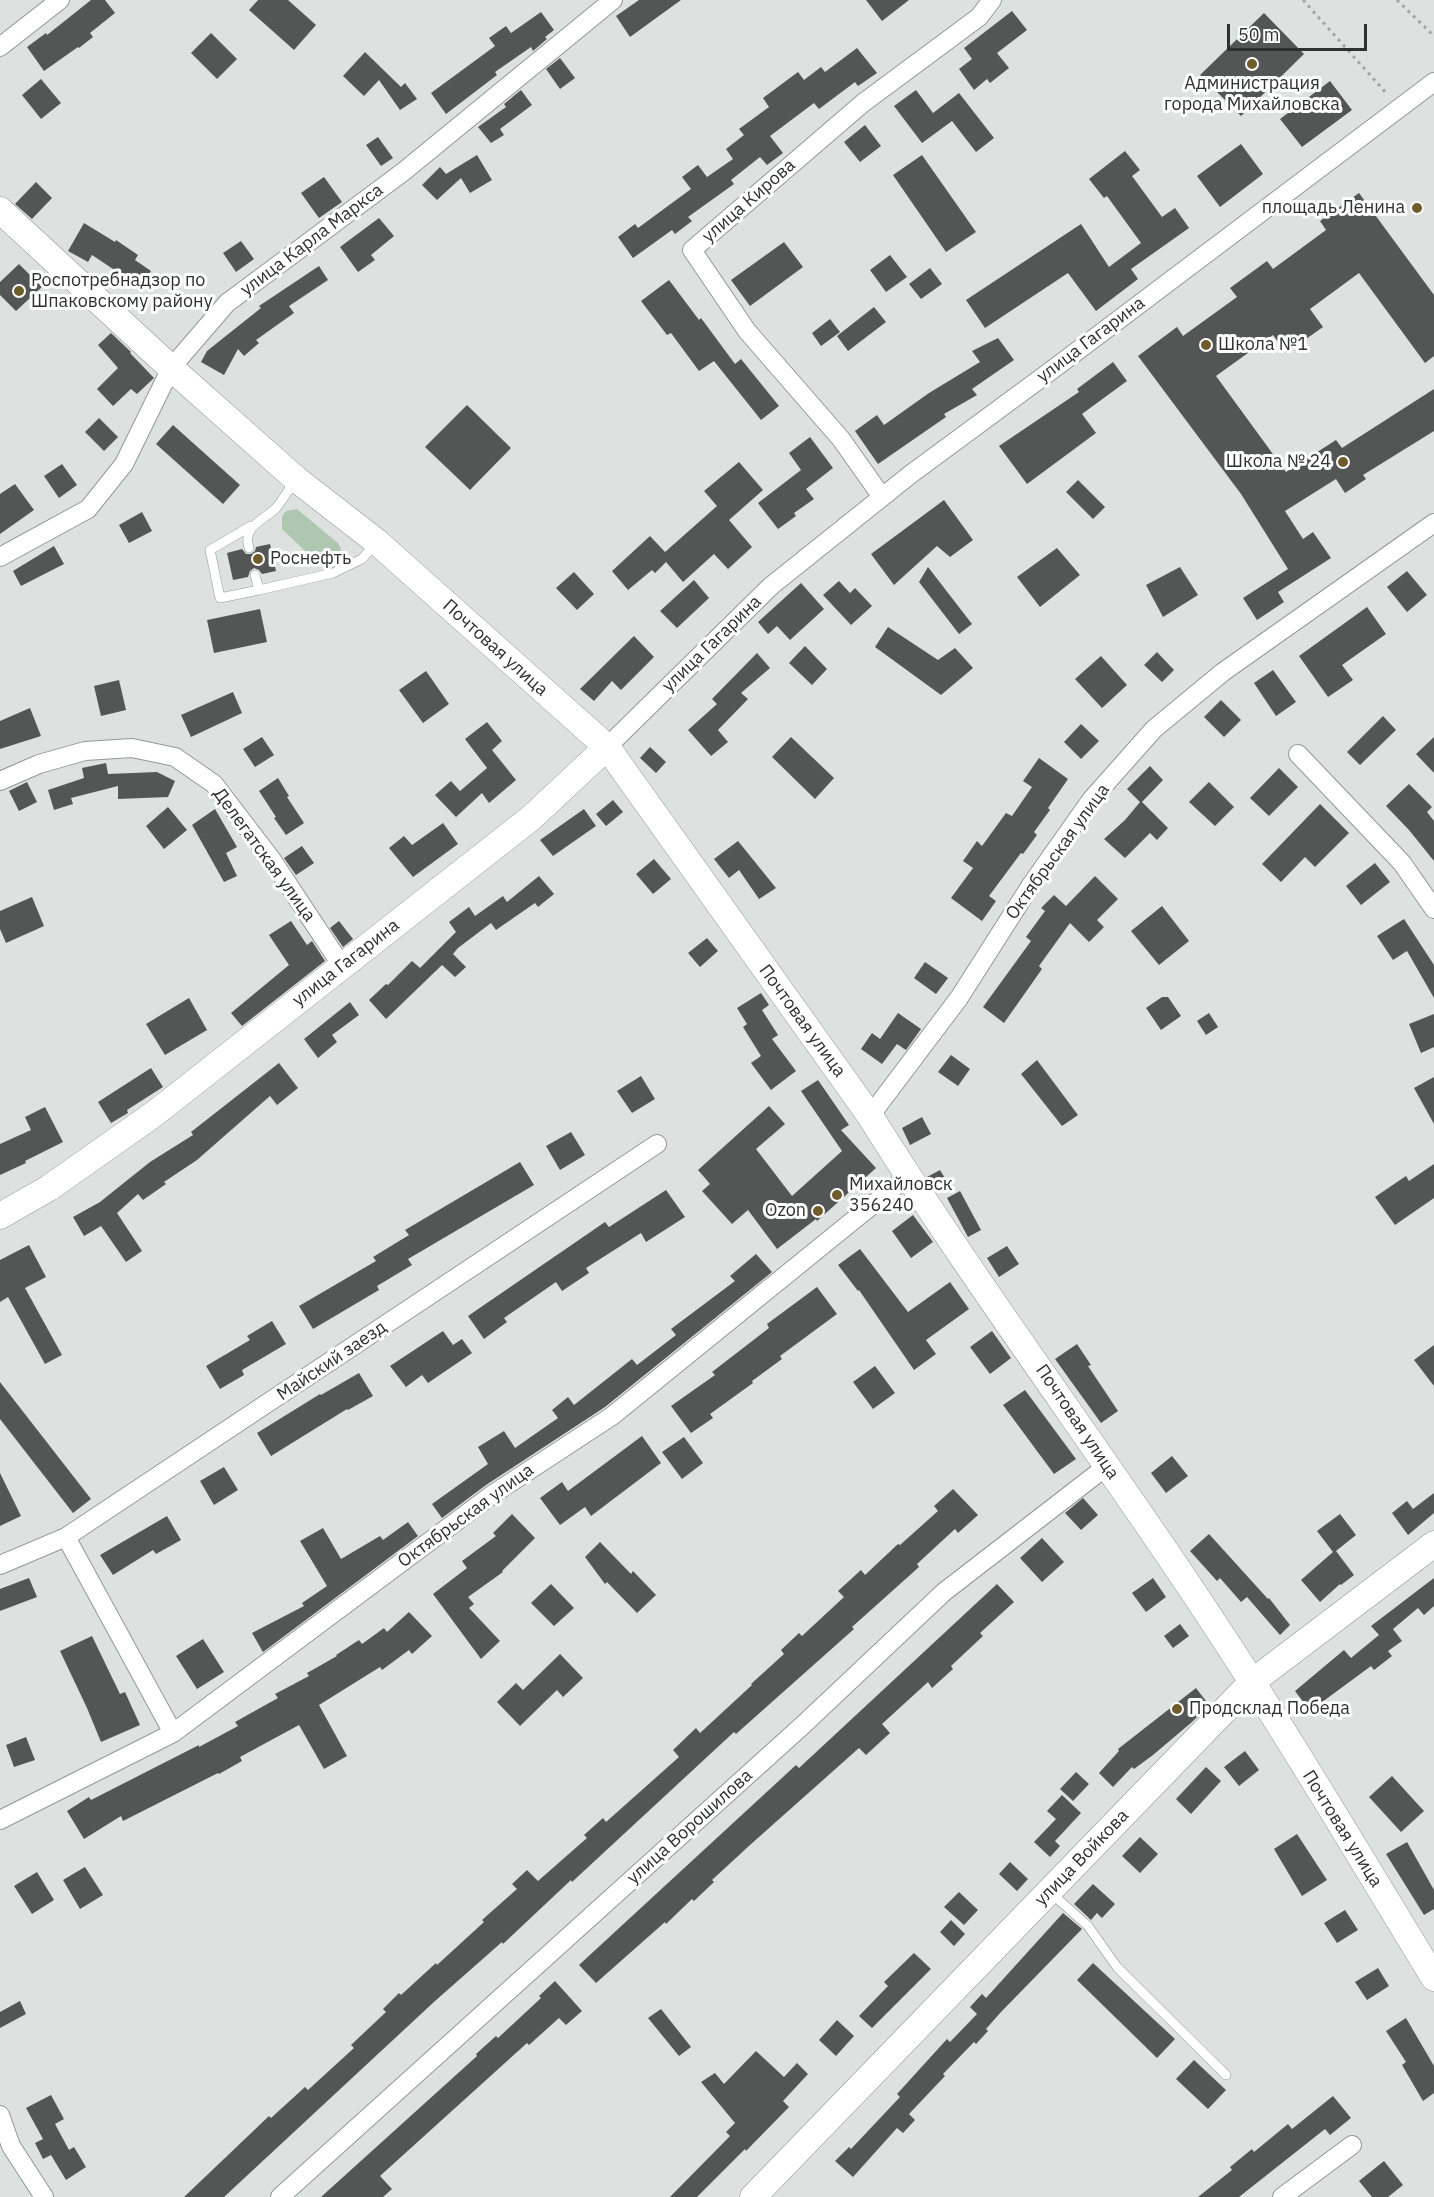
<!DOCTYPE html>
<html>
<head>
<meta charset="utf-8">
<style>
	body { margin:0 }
	#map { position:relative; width:1434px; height:2197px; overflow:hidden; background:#dde1e0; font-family:"IBM Plex Sans",sans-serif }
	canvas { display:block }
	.scale { position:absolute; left:1227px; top:24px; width:140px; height:27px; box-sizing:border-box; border:3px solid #2f3030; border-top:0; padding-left:8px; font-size:18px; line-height:21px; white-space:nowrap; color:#2f3030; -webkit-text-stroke:4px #fff; paint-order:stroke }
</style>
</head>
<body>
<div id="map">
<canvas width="1434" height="2197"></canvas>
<div class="scale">50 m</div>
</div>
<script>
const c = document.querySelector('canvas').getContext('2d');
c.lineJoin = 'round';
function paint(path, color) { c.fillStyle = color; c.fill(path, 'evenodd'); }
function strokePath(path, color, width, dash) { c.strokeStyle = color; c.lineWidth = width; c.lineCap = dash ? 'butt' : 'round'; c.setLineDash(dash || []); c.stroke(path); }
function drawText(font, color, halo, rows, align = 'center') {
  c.font = font + ' "IBM Plex Sans",sans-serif'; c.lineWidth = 6; c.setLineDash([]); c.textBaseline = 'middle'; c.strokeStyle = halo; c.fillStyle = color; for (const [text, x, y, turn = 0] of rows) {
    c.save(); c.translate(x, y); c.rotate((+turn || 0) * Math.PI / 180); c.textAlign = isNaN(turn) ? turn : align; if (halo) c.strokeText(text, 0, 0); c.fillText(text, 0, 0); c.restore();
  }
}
paint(new Path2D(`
	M297 509 339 544 341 550 331 564 324 565 318 563 282 529V516L286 511Z`), '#afc6b1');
paint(new Path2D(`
	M91 0H105L115 13 90 33 93 37 79 48 78 47 44 71 27 47 46 33 47 35Z
	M258 0H288L316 25 294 50 249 10Z
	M639 0H681L630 37 616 16Z
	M866 0H909L882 21Z
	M1012 11 1027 30 997 53 1009 68 990 83 987 79 974 90 959 69 972 59 964 48Z
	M541 12 554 30 545 37 547 39 533 51 531 47 495 72 497 75 446 114 431 93 495 46 489 38 506 26 511 33Z
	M1264 13 1304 54 1241 116 1200 75Z
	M211 33 237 59 217 79 191 53Z
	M857 48 877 73 858 86 855 82 819 109 814 103 770 136 783 153 767 165 760 157 731 180 734 184 688 217 692 221 675 234 672 230 633 258 618 237 635 224 638 228 691 189 682 177 698 165 707 177 733 159 726 149 744 135 739 129 769 107 763 98 798 72 804 80 821 67 825 72Z
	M365 52 401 87 405 83 417 99 400 110 379 80 364 96 343 76Z
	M560 58 575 78 560 89 546 69Z
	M41 79 61 103 41 119 22 95Z
	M1330 81 1352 110 1302 147 1280 119Z
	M521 90 532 105 500 129 504 135 491 143 478 127 506 107 504 104Z
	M916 90 933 113 959 93 994 138 976 152 952 121 922 143 894 106Z
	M865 125 881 146 860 162 844 142Z
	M378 137 393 158 381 166 366 145Z
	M1241 144 1263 174 1220 207 1197 176Z
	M1125 151 1140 170 1132 176 1162 217 1175 208 1189 228 1131 269 1138 279 1096 311 1068 273 985 328 966 300 1081 224 1109 267 1141 243 1107 196 1104 198 1089 179Z
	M477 155 492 180 470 193 461 178 437 200 422 185 440 167 446 174Z
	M922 155 976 232 946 252 893 175Z
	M324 177 342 202 319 218 301 193Z
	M36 182 52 198 32 219 15 204Z
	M1359 193 1434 295V356L1425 363 1359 273 1310 309 1323 327 1286 353 1273 335 1216 376 1286 472 1336 440 1342 448 1434 389V431L1363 475 1366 479 1345 493 1336 479 1285 511 1303 539 1313 532 1331 558 1278 592 1284 602 1257 620 1243 598 1288 569 1241 494 1138 356 1177 327 1183 336 1237 297 1230 288 1267 261 1273 269 1326 230 1320 221Z
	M379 218 394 236 371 255 375 260 358 272 340 247Z
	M84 223 115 242 116 240 138 255 135 260 151 271 140 287 92 255 88 262 68 251Z
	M241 241 254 259 236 272 223 253Z
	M784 242 803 267 750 306 731 280Z
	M890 255 907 277 886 292 870 270Z
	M19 264 42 287 16 311 0 295V282Z
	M319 266 328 280 289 306 294 313 256 340 259 343 244 356 238 349 224 375 201 362 207 351 261 308 259 306Z
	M930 268 942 284 921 299 909 284Z
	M669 280 699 320 701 318 735 364 741 359 779 406 761 420 714 361 699 371 671 333 667 335 641 301Z
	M874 307 886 322 848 351 837 336Z
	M830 319 840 332 821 346 812 333Z
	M111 333 131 352 130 353 154 378 137 394 131 389 113 406 97 389 118 368 98 345Z
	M998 338 1014 360 972 389 977 395 944 414 946 417 878 464 855 431 877 415 884 425 929 393 980 362 972 351Z
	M1113 362 1127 381 1082 414 1096 433 1027 484 999 446 1079 392 1077 389Z
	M467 405 511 448 470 490 425 447Z
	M99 418 118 437 104 451 85 432Z
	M173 425 240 485 223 504 156 444Z
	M810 437 833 468 806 489 814 499 794 513 796 516 778 529 758 503 801 470 789 453Z
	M739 462 763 490 729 520 752 547 728 569 714 554 683 582 666 562 655 573 652 570 628 590 612 571 650 536 665 552 717 506 704 491Z
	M62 464 77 485 59 498 44 476Z
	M1078 480 1105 507 1093 519 1066 492Z
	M15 484 34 510 0 534V494Z
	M944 500 973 540 950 557 937 546 894 585 871 554Z
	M142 512 152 531 129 543 119 525Z
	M270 544 276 571 262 574 259 570 254 568 250 571 248 577 233 580 227 553 242 549 246 554H251L255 551 256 547Z
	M54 546 64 564 21 586 13 571Z
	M1057 548 1080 575 1040 607 1017 577Z
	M928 567 972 624 959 634 919 582Z
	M1180 567 1198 595 1163 617 1146 585Z
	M1407 571 1427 595 1407 612 1387 587Z
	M574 572 594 594 577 610 556 588Z
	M694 580 709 598 677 628 660 611Z
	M839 581 850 593 855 588 872 606 851 625 823 595Z
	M801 583 824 609 790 640 777 626 768 634 758 622Z
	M1367 607 1386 634 1342 665 1353 680 1328 697 1299 656Z
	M260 609 267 642 214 653 207 620Z
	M888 627 938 660 955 648 973 668 941 695 875 647Z
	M634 636 654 657 621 690 612 681 594 701 580 689Z
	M805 646 827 669 812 685 789 663Z
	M1157 652 1174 670 1162 682 1144 665Z
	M757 653 770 668 741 693 748 699 718 730 728 742 711 756 688 730 717 704 712 699Z
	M1101 656 1127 685 1102 708 1075 679Z
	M1273 670 1296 702 1276 716 1254 683Z
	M426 671 449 704 423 723 399 690Z
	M119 680 126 710 101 716 94 686Z
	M233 692 242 713 191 737 181 715Z
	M1221 700 1241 720 1224 737 1204 717Z
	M30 708 41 736 0 749V721Z
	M1383 716 1396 730 1360 765 1347 752Z
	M487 722 502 741 492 750 516 780 489 803 482 793 456 817 435 795 451 781 460 791 487 768 465 739Z
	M1081 724 1099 741 1081 759 1064 742Z
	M262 737 274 755 255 767 243 749Z
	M791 737 834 778 815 799 772 757Z
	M1434 737V773L1416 754Z
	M650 747 666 762 656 773 640 758Z
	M1039 758 1068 779 1048 808 1050 810 1034 832 1037 835 1023 854 1021 853 989 896 996 901 982 921 951 898 973 868 963 861 977 841 982 846 1006 813 1012 816 1032 787 1023 781Z
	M106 763 108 774 157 772 175 781 168 797 118 799V786L71 798 73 804 54 810 48 790 84 778 82 768Z
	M1150 766 1163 780 1142 802 1168 828 1157 840 1150 833 1125 858 1104 839 1125 820 1140 802 1127 789Z
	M1279 768 1298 787 1269 816 1250 798Z
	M278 778 289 796 287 797 304 823 286 835 274 818 276 817 259 791Z
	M27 782 37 802 19 811 9 791Z
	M1209 782 1234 807 1215 826 1189 802Z
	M1409 784 1432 807 1427 812 1434 821V861L1409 830 1386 806Z
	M613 800 623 812 606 826 596 814Z
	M1320 804 1349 833 1315 867 1305 857 1281 882 1262 864Z
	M168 807 187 830 164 849 146 826Z
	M215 809 237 847 226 853 237 876 224 882 192 825Z
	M584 809 596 826 553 856 540 840Z
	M443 823 458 844 413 877 389 848 404 836 412 845Z
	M738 841 776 888 759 899 739 870 729 878 714 859Z
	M302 846 314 863 296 875 284 858Z
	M654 859 671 879 653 894 636 874Z
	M1375 863 1390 882 1361 905 1346 886Z
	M539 876 554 894 538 907 535 903 496 930 491 923 458 948 453 954 466 967 455 977 442 965 386 1019 369 1000 386 984 388 985 412 961 420 968 456 932 449 922 469 907 475 916 503 896 507 902Z
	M1095 876 1118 899 1097 920 1104 927 1089 942 1070 923 1039 966 1042 969 1004 1023 983 1007 1031 941 1026 937 1045 911 1041 908 1054 895 1066 906Z
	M32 897 44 926 6 943 0 929V911Z
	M1162 906 1189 941 1159 965 1131 931Z
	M1404 919 1434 965V998L1407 951 1393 960 1377 936Z
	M291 921 307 945 312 941 325 961 242 1026 231 1013 289 965 269 935Z
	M339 921 353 939 343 947 330 928Z
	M707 938 718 951 700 967 688 953Z
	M925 962 948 978 936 994 914 978Z
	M761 993 769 1005 762 1010 778 1035 772 1039 796 1071 771 1090 751 1063 761 1056 743 1027 747 1024 737 1008Z
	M1162 997H1168L1181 1016 1161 1030 1146 1008Z
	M189 998 207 1030 165 1055 146 1024Z
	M350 1002 359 1015 332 1035 337 1042 318 1058 304 1039Z
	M898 1013 921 1029 906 1050 897 1044 882 1064 861 1049 872 1033 880 1039Z
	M1209 1013 1218 1027 1206 1035 1197 1021Z
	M1434 1014V1047L1421 1053 1409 1024Z
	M951 1055 970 1069 958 1086 938 1072Z
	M1037 1060 1078 1115 1062 1126 1021 1074Z
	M279 1063 298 1088 277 1105 270 1096 197 1160 164 1182 166 1184 143 1200 138 1194 117 1213 142 1251 126 1262 101 1226 84 1236 73 1217 100 1202 150 1162 193 1135 191 1132Z
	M151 1068 163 1087 127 1110 128 1113 111 1123 98 1102Z
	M641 1076 655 1099 632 1113 617 1091Z
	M1434 1077V1124L1414 1088Z
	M818 1080 849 1125 841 1130 876 1168 817 1221 816 1219 777 1249 748 1210 732 1224 702 1191 710 1184 698 1170 769 1106 785 1124 756 1149 792 1196 842 1151 801 1091Z
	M45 1107 63 1142 25 1161 26 1163 0 1175V1144L31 1130 25 1117Z
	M922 1117 931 1134 910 1145 902 1128Z
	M571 1132 585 1155 560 1170 546 1146Z
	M520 1162 534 1185 408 1259 412 1265 377 1286 379 1290 313 1329 299 1306 376 1261 373 1257 409 1235 405 1230Z
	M1434 1164V1198L1395 1225 1375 1197 1406 1176 1409 1181Z
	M940 1170 948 1183 936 1190 927 1177Z
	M666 1190 685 1217 646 1242 641 1233 586 1268 589 1273 562 1291 556 1282 504 1318 507 1322 484 1339 468 1316 605 1222 609 1227Z
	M960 1191 981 1230 968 1237 947 1198Z
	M913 1215 933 1242 911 1258 892 1231Z
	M29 1245 46 1277 25 1288 62 1355 45 1364 8 1297 0 1302V1260Z
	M1007 1246 1019 1264 999 1277 987 1258Z
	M860 1249 908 1312 950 1282 969 1309 926 1340 936 1354 914 1370 859 1290 858 1291 838 1265Z
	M756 1254 772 1272 605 1407 486 1485 442 1518 432 1504 488 1464 478 1447 504 1431 515 1448 558 1418 552 1410 568 1397 574 1405 632 1359 637 1365 676 1335 671 1329 735 1281 730 1276Z
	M817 1287 837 1314 780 1356 782 1359 752 1381 753 1383 710 1414 713 1418 691 1433 671 1406 715 1375 712 1372 769 1328 767 1324Z
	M272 1321 286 1344 242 1370 244 1375 220 1389 206 1366 250 1340 247 1336Z
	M443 1331 453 1345 462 1339 472 1353 428 1383 422 1375 406 1387 390 1366Z
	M992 1331 1011 1358 990 1374 970 1347Z
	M1077 1344 1091 1365 1088 1366 1118 1411 1101 1423 1055 1359Z
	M1434 1345V1386L1414 1360Z
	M875 1366 895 1393 873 1409 853 1382Z
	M359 1373 373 1396 348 1410 347 1409 271 1456 257 1433 320 1394 321 1395Z
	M0 1382 91 1499 73 1513 0 1419Z
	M1025 1390 1076 1459 1054 1474 1003 1405Z
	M642 1436 661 1463 591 1516 585 1507 560 1525 540 1498 562 1482 568 1491Z
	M684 1437 703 1463 682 1479 662 1452Z
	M1172 1456 1188 1476 1166 1493 1151 1473Z
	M224 1467 238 1490 214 1505 200 1481Z
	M0 1473 21 1516 0 1526Z
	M953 1489 978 1515 958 1533 955 1529 917 1564 919 1567 852 1627 854 1629 736 1734 734 1732 572 1882 571 1880 503 1944 502 1942 435 2001 224 2197H184L269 2116 271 2118 305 2087 308 2090 354 2048 351 2045 386 2012 383 2009 399 1993 401 1995 436 1963 437 1965 484 1922 482 1920 517 1889 512 1884 527 1870 538 1881 587 1838 584 1835 603 1818 606 1822 679 1757 673 1750 696 1728 700 1733 752 1685 751 1684 784 1654 781 1650 799 1633 802 1636 844 1597 838 1591 861 1570 865 1575 898 1544 900 1545 938 1511 934 1506Z
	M1434 1493V1513L1408 1535 1392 1513 1407 1501 1413 1509Z
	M1083 1498 1098 1515 1081 1530 1065 1513Z
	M512 1514 535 1538 502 1571 503 1572 468 1597 474 1604 469 1608 500 1641 481 1659 433 1594 467 1568 462 1561 496 1536 493 1533Z
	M1340 1514 1356 1535 1336 1551 1354 1575 1341 1585 1340 1584 1320 1602 1301 1580 1333 1552 1317 1531Z
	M167 1516 181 1540 156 1554 153 1550 113 1575 100 1555Z
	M408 1522 418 1536 263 1652 252 1633 304 1606 302 1603 327 1586 300 1541 323 1528 341 1559 380 1536 383 1540Z
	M1209 1534 1268 1599 1269 1598 1290 1625 1280 1635 1247 1597 1241 1602 1220 1578 1217 1581 1190 1551Z
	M1042 1538 1064 1562 1042 1582 1020 1558Z
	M600 1542 631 1574 633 1571 656 1595 637 1613 607 1582 605 1584 585 1557Z
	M29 1578 37 1597 0 1611V1589Z
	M1153 1578 1166 1597 1146 1612 1132 1593Z
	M1434 1578V1606L1424 1615 1418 1608 1393 1629 1402 1641 1388 1651 1392 1656 1374 1670 1371 1666 1310 1711 1295 1691 1344 1650 1351 1658 1379 1635 1371 1626Z
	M551 1584 574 1608 554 1626 531 1603Z
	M997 1584 1014 1602 980 1633 983 1636 951 1666 953 1669 932 1688 928 1682 882 1724 890 1733 866 1755 859 1748 750 1845 712 1880 714 1882 694 1901 692 1899 666 1924 665 1922 596 1983 579 1965 796 1765 799 1768Z
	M409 1612 432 1636 412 1654 409 1650 382 1670 380 1667 319 1705 347 1756 324 1769 299 1725 240 1757 242 1761 219 1774 218 1773 123 1821 121 1816 84 1839 67 1811 89 1797 91 1800 199 1745V1747L238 1726 235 1722 278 1698 275 1694 309 1676 307 1673 337 1656 336 1655 359 1640 362 1644 384 1628 387 1632Z
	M1180 1624 1189 1636 1173 1648 1164 1636Z
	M92 1636 120 1694 125 1692 140 1725 101 1742 87 1708 60 1651Z
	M203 1639 224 1672 197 1689 176 1656Z
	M560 1654 583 1678 563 1697 557 1690 520 1726 497 1702 516 1683 523 1690Z
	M1196 1688 1209 1705 1192 1722 1153 1755 1134 1769 1132 1767 1113 1787 1099 1773 1119 1751 1118 1749Z
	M26 1737 35 1760 14 1767 6 1745Z
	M1245 1751 1259 1770 1239 1786 1224 1767Z
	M1206 1767 1221 1781 1191 1814 1176 1799Z
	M1076 1772 1089 1784 1073 1801 1060 1789Z
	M1392 1776 1424 1811 1401 1832 1369 1797Z
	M1062 1795 1081 1813 1055 1841 1060 1846 1050 1857 1034 1842 1056 1819 1047 1811Z
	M1297 1834 1327 1880 1302 1896 1274 1849Z
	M1140 1837 1158 1854 1140 1873 1122 1856Z
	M1407 1842 1434 1890V1909L1424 1915 1386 1854Z
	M1010 1862 1028 1879 1017 1891 999 1874Z
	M85 1867 103 1895 80 1909 63 1880Z
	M37 1872 54 1900 32 1914 14 1886Z
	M1093 1884 1115 1904 1102 1918 1097 1913 1091 1920 1074 1904Z
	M959 1892 978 1910 964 1925 944 1907Z
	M1345 1910 1358 1930 1337 1943 1324 1923Z
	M1063 1913 1082 1929 1001 2012 986 2029 988 2031 976 2044 974 2042 943 2074 945 2076 909 2114 915 2120 903 2133 897 2128 853 2177 835 2161 849 2147 851 2149 900 2097 897 2094 947 2039 950 2042 977 2014 970 2007 982 1994 986 1998Z
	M951 1920 965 1934 954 1946 940 1932Z
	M914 1953 931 1969 872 2028 859 2016 888 1986 884 1982Z
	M1093 1963 1175 2039 1157 2058 1077 1980Z
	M1378 1968 1389 1986 1367 2000 1355 1982Z
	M555 1981 582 2011 566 2025 559 2018 529 2045 527 2043 380 2176 392 2189 383 2197H321L477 2056 476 2054 496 2036 498 2038 541 1998 539 1996Z
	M20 2001 26 2014 0 2028V2012Z
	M661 2009 691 2047 679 2056 648 2018Z
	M1406 2018 1434 2066V2093L1423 2101 1402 2065 1406 2062 1386 2031Z
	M837 2020 854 2036 836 2056 819 2040Z
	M756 2051 784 2077 797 2063 808 2074 783 2101 789 2107 746 2151 745 2149 697 2197H670L730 2136 726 2132 735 2123 701 2082 715 2073 724 2084Z
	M1194 2060 1226 2090 1208 2109 1176 2079Z
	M51 2095 64 2119 55 2124 69 2150 74 2147 86 2167 66 2180 51 2155 43 2159 35 2143 43 2139 26 2108Z
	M1333 2096 1351 2118 1330 2135 1325 2129 1239 2197H1198L1232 2170 1230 2167 1252 2149 1254 2152 1288 2124 1292 2129Z
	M1384 2161 1403 2185 1388 2197H1372L1359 2181Z`), '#545655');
const lane = new Path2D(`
	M251 526 210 550 220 598 259 590
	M249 548C242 526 263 521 276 508 283 500 289 489 295 480
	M255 575 259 590 333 573 362 559 375 544
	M1051 1893 1088 1926 1117 1967 1226 2075`);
const street = new Path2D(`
	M0 47 60 0
	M882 497 841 439 747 331 692 250 863 103 979 17 992 0
	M0 557 88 509 124 464 171 368 227 303 403 172 613 0
	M607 747 771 586 911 474 1052 370 1434 82
	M1298 754 1402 863 1434 909
	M0 781 39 764 85 751 132 748 175 757 214 784 272 860 342 966
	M870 1116 959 998 1031 885 1091 800 1154 729 1223 672 1434 523
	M66 1537 173 1733
	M0 1565 66 1537 657 1144
	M0 1820 173 1733 493 1494 612 1416 908 1176
	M0 2115 11 2146 44 2197
	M280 2197 803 1725 944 1592 1107 1466
	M1282 2197 1352 2145`);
const secondary = new Path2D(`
	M0 210 171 368 296 479 377 542 607 747 870 1116C991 1309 1130 1490 1252 1682 1315 1780 1374 1880 1434 1978
	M0 1216 49 1188 154 1114 531 818 607 747
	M753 2197 1252 1682 1434 1544`);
strokePath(lane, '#939797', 10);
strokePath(street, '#939797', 20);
strokePath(secondary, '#939797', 27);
strokePath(new Path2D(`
	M1303 0 1388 95
	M1397 0 1434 36`), '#a3a6a5', 3, [3, 4.5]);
strokePath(lane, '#fff', 9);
strokePath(street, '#fff', 18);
strokePath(secondary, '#fff', 26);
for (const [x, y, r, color] of [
	[1252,64,6,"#6f5c2b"],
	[1417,208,6,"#6f5c2b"],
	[19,291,6,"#6f5c2b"],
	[1206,345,6,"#6f5c2b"],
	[1343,462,6,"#6f5c2b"],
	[258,559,6,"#6f5c2b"],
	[837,1195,6,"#6f5c2b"],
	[818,1211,6,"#6f5c2b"],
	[1177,1709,6,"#6f5c2b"]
]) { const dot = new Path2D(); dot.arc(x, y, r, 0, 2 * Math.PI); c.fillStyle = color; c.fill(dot); strokePath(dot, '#fff', 2); }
drawText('18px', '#2f3030', '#fff', [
	["Администрация",1252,84,"center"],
	["города Михайловска",1252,105,"center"],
	["площадь Ленина",1405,208,"right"],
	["Роспотребнадзор по",31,281],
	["Шпаковскому району",31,302],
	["Школа №1",1218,345],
	["Школа № 24",1331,462,"right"],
	["Роснефть",270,559],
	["Михайловск",849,1185],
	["356240",849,1206],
	["Ozon",806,1211,"right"],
	["Продсклад Победа",1189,1709]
], 'left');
drawText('18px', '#2f3030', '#fff', [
	["улица Кирова",749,201,-41],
	["улица Карла Маркса",312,240,-37],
	["улица Гагарина",1091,340,-37],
	["улица Гагарина",712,644,-44],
	["Почтовая улица",495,648,42],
	["Октябрьская улица",1058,852,-54],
	["Делегатская улица",264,855,54],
	["улица Гагарина",346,963,-38],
	["Почтовая улица",802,1021,54],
	["Майский заезд",332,1361,-34],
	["Почтовая улица",1077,1422,56],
	["Октябрьская улица",466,1516,-36],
	["улица Ворошилова",690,1827,-42],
	["Почтовая улица",1342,1829,58],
	["улица Войкова",1082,1858,-46]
]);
</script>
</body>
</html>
